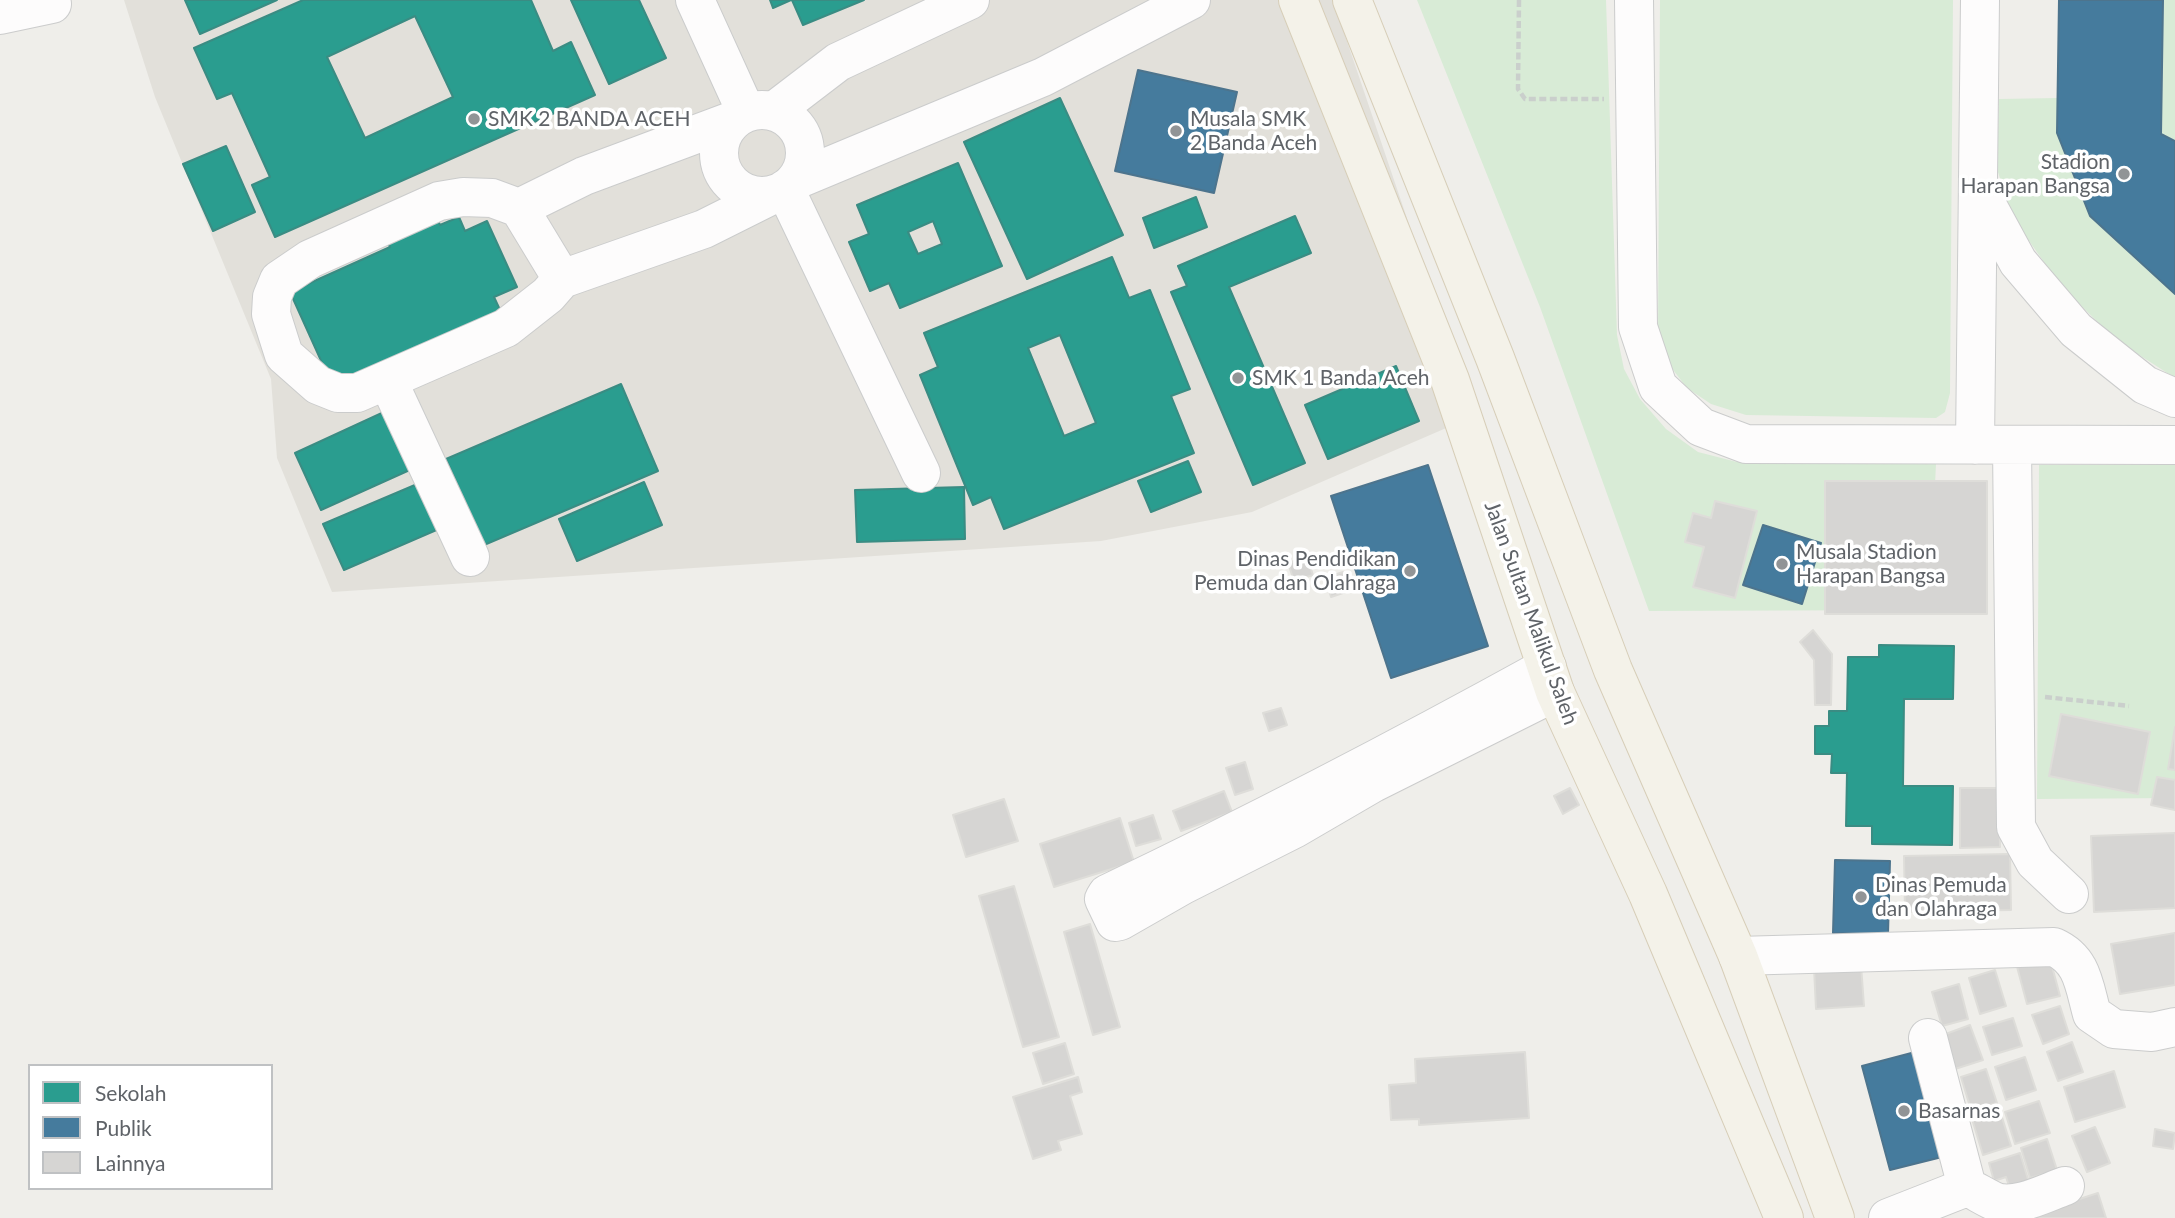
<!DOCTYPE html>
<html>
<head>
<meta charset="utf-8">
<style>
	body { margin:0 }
	#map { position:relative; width:2175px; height:1218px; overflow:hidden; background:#efeeea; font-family:Lato,sans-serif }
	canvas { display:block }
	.legend { position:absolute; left:28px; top:1064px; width:245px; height:126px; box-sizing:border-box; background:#fff; border:2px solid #bfc1c3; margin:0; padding:9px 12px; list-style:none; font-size:21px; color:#5f6368 }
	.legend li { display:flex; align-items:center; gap:14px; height:35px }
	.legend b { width:35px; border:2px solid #bfc1c3 }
</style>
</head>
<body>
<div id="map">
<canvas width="2175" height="1218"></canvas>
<ul class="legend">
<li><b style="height:19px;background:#2a9d8f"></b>Sekolah</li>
<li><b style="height:19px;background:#457b9d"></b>Publik</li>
<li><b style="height:19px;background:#d6d5d3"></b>Lainnya</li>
</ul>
</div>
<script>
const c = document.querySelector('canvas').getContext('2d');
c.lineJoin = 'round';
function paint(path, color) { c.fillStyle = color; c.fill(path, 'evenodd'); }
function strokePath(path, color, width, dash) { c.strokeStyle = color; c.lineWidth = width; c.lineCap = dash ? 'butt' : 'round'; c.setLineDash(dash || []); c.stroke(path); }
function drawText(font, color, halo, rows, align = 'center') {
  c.font = font + ' Lato,sans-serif'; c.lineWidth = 7; c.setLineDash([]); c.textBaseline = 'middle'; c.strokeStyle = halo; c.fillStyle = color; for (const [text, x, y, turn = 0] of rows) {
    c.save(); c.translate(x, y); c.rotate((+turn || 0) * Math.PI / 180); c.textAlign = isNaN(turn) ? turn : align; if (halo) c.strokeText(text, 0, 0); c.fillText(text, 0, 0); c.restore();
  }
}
paint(new Path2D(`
	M124 0H1333L1474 416 1252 512 1101 541 332 592 277 458 271 379 155 97Z`), '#e2e0da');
paint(new Path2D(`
	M1417 0H1606L1617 335 1624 369 1640 399 1666 429 1698 452 1737 462 1936 464 1929 610 1649 611 1540 307Z
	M1660 0H1953L1950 393 1945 412 1936 418 1746 415 1711 404 1687 388 1664 358 1658 338Z
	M2059 0H2175V378L2116 340 2060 285 2013 218 1997 169 1999 99 2057 98Z
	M2039 465H2175V798L2037 799Z`), '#d8ebd6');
const schools = new Path2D(`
	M185 0H277L200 34Z
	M303 0H531L553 51 571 42 595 95 275 237 252 185 270 177 232 93 217 99 194 48ZM415 16 453 97 365 138 327 57Z
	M571 0H639L666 58 609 84Z
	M770 0H791L773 8Z
	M792 0H864L803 25Z
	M1060 98 1123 235 1027 279 964 142Z
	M226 146 255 212 213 231 183 164Z
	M958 163 1002 266 900 308 889 283 870 291 849 242 869 234 857 205ZM933 221 942 244 918 254 908 232Z
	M1196 197 1207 227 1154 248 1143 218Z
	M436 215 440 225 459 217 465 231 487 221 517 287 494 297 501 312 332 385 290 292 390 247 385 237Z
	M1295 216 1311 253 1229 287 1305 463 1253 485 1171 292 1187 286 1178 266Z
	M1112 257 1129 298 1150 290 1190 389 1171 396 1194 453 1004 529 991 497 973 505 920 375 938 367 924 333ZM1060 335 1096 423 1064 436 1028 348Z
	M1396 366 1419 421 1328 459 1305 405Z
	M621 384 658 471 484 545 446 459Z
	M397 406 423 464 321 510 295 453Z
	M1188 461 1201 492 1151 512 1138 481Z
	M429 479 448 525 344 570 323 524Z
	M644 482 662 525 577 561 559 519Z
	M964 487 965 539 857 542 855 490Z
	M1879 645 1954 646 1953 699H1904L1903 786H1953L1952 845 1872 844V826H1846L1847 773H1831L1832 754H1815V726H1829V711H1847L1848 657H1879Z`);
paint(schools, '#2a9d8f');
strokePath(schools, '#3a8c83', 2);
const public = new Path2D(`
	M2059 0H2163L2161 134 2175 141V294L2090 216 2057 133Z
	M1138 70 1237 92 1214 193 1115 171Z
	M1428 465 1488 646 1391 678 1331 496Z
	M1763 525 1821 543 1802 604 1743 585Z
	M1835 860 1890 861 1888 934 1833 933Z
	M1919 1051 1946 1156 1890 1170 1862 1066Z`);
paint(public, '#457b9d');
strokePath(public, '#4d748d', 2);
const building = new Path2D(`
	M1825 481H1987V614H1825Z
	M1715 501 1757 511 1735 598 1693 587 1704 547 1685 542 1693 513 1711 518Z
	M1307 557 1313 575 1294 581 1288 563Z
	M1343 572 1349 591 1331 597 1325 578Z
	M1813 630 1832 654 1831 705H1815L1814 660 1800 642Z
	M1281 708 1287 725 1269 731 1263 713Z
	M2061 714 2150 732 2138 794 2049 776Z
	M2175 727V770L2168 769Z
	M1245 762 1253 789 1235 795 1226 768Z
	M2157 777 2175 780V810L2151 805Z
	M1570 788 1579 805 1563 814 1554 796Z
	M1960 788H1999L2000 847 1960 848Z
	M1224 791 1232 812 1181 831 1173 811Z
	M1004 799 1018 841 966 857 953 815Z
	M1153 815 1161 839 1136 846 1129 823Z
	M1120 818 1134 862 1054 887 1040 844Z
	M2175 833V908L2094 912 2091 836Z
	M2010 854 2011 910 1905 912 1904 856Z
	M1014 886 1059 1037 1023 1047 979 896Z
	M1090 924 1120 1027 1093 1035 1064 932Z
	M2175 933V985L2120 994 2111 944Z
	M2049 955 2060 996 2027 1004 2016 963Z
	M1861 965 1864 1006 1816 1009 1814 968Z
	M1995 970 2006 1006 1980 1014 1969 978Z
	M1959 984 1968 1019 1942 1026 1932 992Z
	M2060 1006 2069 1034 2043 1044 2032 1015Z
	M2013 1018 2022 1046 1992 1055 1983 1027Z
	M1970 1025 1983 1060 1955 1069 1943 1035Z
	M2072 1042 2083 1072 2058 1081 2047 1052Z
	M1065 1043 1074 1074 1043 1084 1033 1053Z
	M1525 1052 1529 1118 1419 1125V1119L1391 1120 1389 1085 1416 1083 1415 1059Z
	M2025 1057 2036 1090 2006 1100 1995 1067Z
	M1986 1069 1997 1103 1971 1110 1961 1077Z
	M2114 1071 2125 1107 2075 1122 2064 1087Z
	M1078 1077 1082 1092 1070 1096 1082 1134 1058 1141 1061 1150 1033 1159 1013 1097Z
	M2039 1101 2050 1133 2015 1144 2005 1112Z
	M2000 1111 2011 1146 1983 1155 1972 1119Z
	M2095 1127 2110 1163 2087 1172 2072 1136Z
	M2155 1129 2175 1133 2173 1149 2153 1146Z
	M2047 1139 2057 1170 2030 1178 2021 1148Z
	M2020 1153 2031 1189 2012 1195 2006 1177 1994 1181 1989 1163Z
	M2098 1193 2106 1218H2021Z`);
paint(building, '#d6d5d3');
strokePath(building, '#deddd9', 2);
const minor = new Path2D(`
	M695 0 746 112
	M1634 0 1638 327 1658 387 1701 427 1746 444 2175 445
	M0 15 52 4
	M719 153a43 43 0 1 1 86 0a43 43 0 1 1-86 0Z
	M774 111 838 62 970 0
	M734 120 584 176 519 208 562 279 704 229 772 195
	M796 180 1043 77 1191 0
	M785 189 921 473
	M1980 192 2018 262 2076 330 2145 385 2175 398
	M519 208 492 198 463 197 439 201 310 259 279 280 272 297 271 314 284 355 318 385 338 393H357L506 328 548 295 562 279
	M388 381 470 557
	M1975 445 1980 0
	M2012 445 2016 827 2035 862 2069 894
	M1547 667C1402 747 1256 823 1107 894L1104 899 1115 922 1120 921 1183 885 1294 829 1373 783 1555 692
	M1738 956 2054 947C2083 960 2084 986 2092 1014L2114 1029 2152 1032 2175 1027
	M1928 1038 1967 1187
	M1888 1218 1967 1187C1976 1191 1986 1198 1996 1202 2018 1208 2045 1193 2065 1186`);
const major = new Path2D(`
	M1298 0 1450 380 1555 692 1648 894 1784 1218
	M1352 0 1495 358 1613 670 1738 956 1835 1218`);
strokePath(minor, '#cbcccc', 40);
strokePath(major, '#d7ceb8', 40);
strokePath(new Path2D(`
	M1519 0 1518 89 1525 99H1604
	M2045 697 2129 706`), '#cacfcc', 4.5, [7, 3.5]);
strokePath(minor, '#fdfcfc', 38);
strokePath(major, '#f4f2e9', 38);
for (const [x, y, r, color] of [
	[474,119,7,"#919496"],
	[1176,131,7,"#919496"],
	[2124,174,7,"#919496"],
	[1238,378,7,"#919496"],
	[1782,564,7,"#919496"],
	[1410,571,7,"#919496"],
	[1861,897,7,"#919496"],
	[1904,1111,7,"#919496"]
]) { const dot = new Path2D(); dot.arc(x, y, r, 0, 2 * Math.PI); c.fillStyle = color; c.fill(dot); strokePath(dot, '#fff', 2.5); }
drawText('21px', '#5f6368', '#fff', [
	["SMK 2 BANDA ACEH",488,119],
	["Musala SMK",1190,119],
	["2 Banda Aceh",1190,143],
	["Stadion",2110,162,"right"],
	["Harapan Bangsa",2110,186,"right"],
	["SMK 1 Banda Aceh",1252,378],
	["Musala Stadion",1796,552],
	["Harapan Bangsa",1796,576],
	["Dinas Pendidikan",1396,559,"right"],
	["Pemuda dan Olahraga",1396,583,"right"],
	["Dinas Pemuda",1875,885],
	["dan Olahraga",1875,909],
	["Basarnas",1918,1111]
], 'left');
drawText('21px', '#5f6368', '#fff', [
	["Jalan Sultan Malikul Saleh",1531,613,70]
]);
</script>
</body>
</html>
